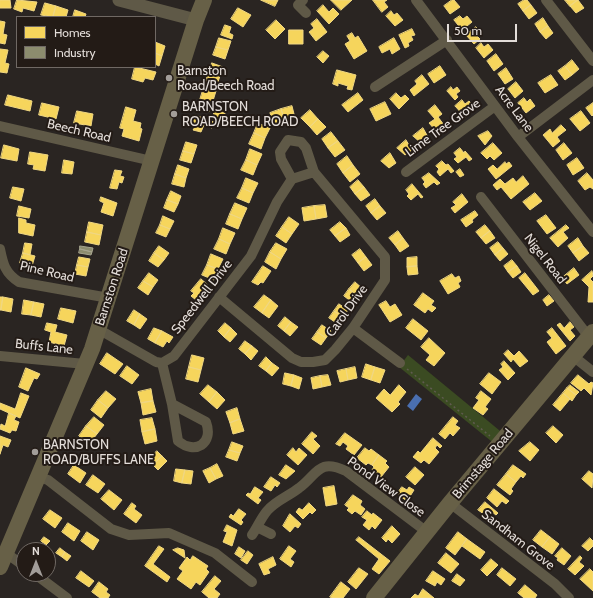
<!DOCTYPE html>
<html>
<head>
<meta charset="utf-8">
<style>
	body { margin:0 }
	#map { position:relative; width:593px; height:598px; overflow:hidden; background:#2a2522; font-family:Cabin,sans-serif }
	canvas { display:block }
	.legend { position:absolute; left:16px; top:16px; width:140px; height:52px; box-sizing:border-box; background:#231b16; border:1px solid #706964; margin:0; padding:5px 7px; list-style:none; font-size:12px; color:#e3ddd9 }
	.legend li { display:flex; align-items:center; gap:8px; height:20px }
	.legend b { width:20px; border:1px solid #706964 }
	.north { position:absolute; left:16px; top:542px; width:40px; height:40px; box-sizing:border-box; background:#231b16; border:1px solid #706964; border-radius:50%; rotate:0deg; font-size:11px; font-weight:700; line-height:16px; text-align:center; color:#e3ddd9 }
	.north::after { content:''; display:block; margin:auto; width:14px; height:18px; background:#a29d99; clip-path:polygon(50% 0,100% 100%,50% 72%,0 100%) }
	.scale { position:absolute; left:447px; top:24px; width:70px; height:18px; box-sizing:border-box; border:2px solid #e3ddd9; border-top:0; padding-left:5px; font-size:12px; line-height:14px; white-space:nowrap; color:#e3ddd9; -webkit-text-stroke:3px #231b16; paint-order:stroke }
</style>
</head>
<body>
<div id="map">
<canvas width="593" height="598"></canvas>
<ul class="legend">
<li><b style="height:11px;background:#f6d55c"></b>Homes</li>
<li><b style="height:11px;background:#8c8c6e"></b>Industry</li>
</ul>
<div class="north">N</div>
<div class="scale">50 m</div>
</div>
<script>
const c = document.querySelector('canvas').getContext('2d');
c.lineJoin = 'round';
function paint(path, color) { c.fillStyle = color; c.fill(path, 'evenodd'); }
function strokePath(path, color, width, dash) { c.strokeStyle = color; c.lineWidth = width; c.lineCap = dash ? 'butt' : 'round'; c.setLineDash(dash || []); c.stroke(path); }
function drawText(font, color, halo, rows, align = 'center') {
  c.font = font + ' Cabin,sans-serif'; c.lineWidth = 4; c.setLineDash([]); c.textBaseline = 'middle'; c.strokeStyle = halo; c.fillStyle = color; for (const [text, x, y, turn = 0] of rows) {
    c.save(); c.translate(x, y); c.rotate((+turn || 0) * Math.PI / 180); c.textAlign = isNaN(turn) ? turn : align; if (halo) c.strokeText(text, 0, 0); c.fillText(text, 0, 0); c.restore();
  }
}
paint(new Path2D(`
	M408 355 505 435 496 445 399 367Z`), '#3b4b22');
paint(new Path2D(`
	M416 394 422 399 413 411 407 406Z`), '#4a6fb0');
const homes = new Path2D(`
	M0 0H10L11 8H0Z
	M17 0 37 2 34 11 23 8 22 12 14 9Z
	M261 0H278L275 6Z
	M331 0H352L341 10Z
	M373 0H387L384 2 388 7 382 12Z
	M452 0H454L460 7 450 14 444 6Z
	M524 0H527L531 5 523 11 518 4Z
	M565 0H578L570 6Z
	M578 0 584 8 576 13 570 6Z
	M45 3 56 6 53 17 41 15Z
	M323 5 329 12 333 8 339 14 329 24 317 11Z
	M531 5 537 13 529 19 523 11Z
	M56 6 68 10 66 17H53Z
	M238 8 251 15 243 27 231 19Z
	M75 10 86 14 85 17H73Z
	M391 11 394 15 397 13 403 20 395 26 386 16Z
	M460 16 463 19 467 16 472 22 462 30 454 20Z
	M543 18 548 26 540 32 535 24Z
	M317 19 327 32 316 41 309 32 314 28 311 24Z
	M276 20 285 29 275 39 266 30Z
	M0 21 5 22 3 34 7 35 5 44 0 43Z
	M225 25 231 27 229 33 233 35 232 39 221 35Z
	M548 26 553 33 546 39 540 32Z
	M476 27 481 33 477 36 480 39 474 44 466 35Z
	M412 29 415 35 411 36 413 40 408 43 409 46 405 48 399 35Z
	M289 30H303V44H289Z
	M352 33 355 38 358 36 367 51 354 59 345 44 350 41 347 36Z
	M219 38 231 41 228 50 216 47Z
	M394 38 400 49 392 54 390 49 382 53 379 47Z
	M155 42 165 46 162 56 155 53Z
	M481 43 484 47 488 44 493 50 484 58 476 48Z
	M216 47 228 50 225 59 213 55Z
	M0 49 8 50 5 63 9 64 7 73 0 72Z
	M323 51 329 56 323 63 317 57Z
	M155 53 162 56 159 66 155 64Z
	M496 54 503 64 494 71 487 61Z
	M572 60 579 69 572 75 565 66Z
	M212 63 223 67 220 76 209 72Z
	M440 66 446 75 434 83 428 74Z
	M565 66 572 75 565 80 558 71Z
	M135 67 156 72 153 80 145 78 143 82 132 79Z
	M506 68 513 79 505 84 498 74Z
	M337 70 356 75 352 90 347 89 348 86 338 83V86L333 84Z
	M209 72 220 76 217 85 206 81Z
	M422 75 429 84 414 96 410 90 417 84 415 81Z
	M551 75 558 85 545 93 538 83Z
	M516 82 523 91 515 98 508 89Z
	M204 87 216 91 212 104 200 100Z
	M451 87 453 90 457 87 460 91 456 94 458 97 455 100 447 91Z
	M358 93 363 100 348 112 342 105Z
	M396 93 401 98 405 95 409 99 399 109 390 99Z
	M8 95 32 101 30 111 5 105Z
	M524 98 527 102 530 99 535 106 526 113 518 103Z
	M462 100 465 104 469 101 474 106 467 112 469 114 465 117 455 106Z
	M385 102 391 114 376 121 370 109Z
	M42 103 59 107 56 119 39 115Z
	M593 103V115L592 116 586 108Z
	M198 104 210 108 209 112 196 108Z
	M435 105 442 114 438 117 444 125 436 131 429 123 435 119 428 111Z
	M292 106 295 118 285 121 281 109Z
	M126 107 136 110 133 121 141 123 140 128 142 129 139 141 122 136 124 129 120 128Z
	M281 109 285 121 274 125 270 113Z
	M215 110 225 113 223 120 213 117Z
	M310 110 318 119 310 127 301 118Z
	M77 111 93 114 91 126 74 123Z
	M581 111 590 123 580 131 570 119Z
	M195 115 214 122 212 128 204 125 201 132 193 130 195 127 191 125Z
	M318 119 326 127 317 135 310 127Z
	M258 123 270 128 265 138 254 133Z
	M561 125 566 130 557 137 560 141 553 147 543 135 550 129 552 133Z
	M423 128 428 137 421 143 413 136Z
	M488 131 492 136 485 145 478 136Z
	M331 132 338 141 328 148 322 139Z
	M254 133 265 138 261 149 249 144Z
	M406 140 412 150 405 155 397 148Z
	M338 141 345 150 335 157 328 148Z
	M186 142 197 145 194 154 183 151Z
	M493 143 502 153 494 160 490 156 487 159 481 153Z
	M564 143 572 153 563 160 556 150Z
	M4 145 19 149 17 161 1 158Z
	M460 148 464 153 465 151 472 159 469 161 466 157 458 163 454 159 457 157 454 153Z
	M250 149 262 154 257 165 246 160Z
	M183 151 194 154 191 163 180 160Z
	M30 152 48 155 45 171 33 169 34 165 28 164Z
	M390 153 396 163 389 168 381 161Z
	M347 156 353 165 343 173 337 164Z
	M577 158 584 168 573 175 567 165Z
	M64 160 74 162 72 174 62 173Z
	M246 160 257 165 253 175 241 170Z
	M442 161 446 165 448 164 454 171 451 173 448 169 440 176 437 172 439 169 436 166Z
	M505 162 506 164 509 162 512 166 496 179 488 169 493 165 497 169Z
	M178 165 189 169 186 178 175 174Z
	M353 165 360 174 350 182 343 173Z
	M460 169 464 175 460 177 456 172Z
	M115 170 122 171 120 176 124 177 122 183 119 182 117 189 110 188Z
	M429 173 440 183 437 185 434 182 426 188 423 184 425 182 422 178Z
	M587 173 593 180V189L590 187 585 190 578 181Z
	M175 174 186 178 184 187 172 184Z
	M523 176 529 184 511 199 501 187 497 190 493 185 500 179 505 184 513 178 516 182Z
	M246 178 258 183 253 193 242 188Z
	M358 180 364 187 355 194 350 187Z
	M412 184 423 197 421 198 418 194 411 200 407 196 409 194 406 190Z
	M13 187 24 189 21 201 10 198Z
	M364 187 370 195 361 201 355 194Z
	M242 188 253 193 249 203 237 198Z
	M171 191 181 196 178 204 167 200Z
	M535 193 542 201 530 210 523 202Z
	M462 194 468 202 455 213 451 208 456 205 453 202Z
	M101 197 117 203 113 216 101 212 104 203 100 201Z
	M375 199 380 206 371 213 366 206Z
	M167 200 178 204 174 212 164 208Z
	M235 203 247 208 242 219 230 214Z
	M325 205 327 217 316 219 314 206Z
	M19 206 31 209 29 218 17 216Z
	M314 206 316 219 304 221 302 208Z
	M380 206 386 213 377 220 371 213Z
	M475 211 478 215 472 220 473 222 466 227 461 220Z
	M230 214 242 219 238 229 226 224Z
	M546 215 556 228 547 234 537 221Z
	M163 216 174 221 170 229 160 225Z
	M289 217 299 224 292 234 282 227Z
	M19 218 26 220V223L35 225 33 236 19 233Z
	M89 222 103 225 101 235 87 232Z
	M340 222 346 228 335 236 330 230Z
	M160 225 170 229 166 237 156 233Z
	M485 225 490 231 481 238 476 232Z
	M566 225 569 228 563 232 568 238 558 247 550 238Z
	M282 227 292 234 286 243 276 236Z
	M223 228 235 233 230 244 219 239Z
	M346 228 350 235 340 242 335 236Z
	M398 231 403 238 395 245 389 238Z
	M490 231 495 238 486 244 481 238Z
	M87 232 101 235 99 245 85 242Z
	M403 238 409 246 400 252 395 245Z
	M578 238 583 246 573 253 568 246Z
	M219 239 230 244 226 254 214 249Z
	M498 242 503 248 495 255 490 248Z
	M25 243 32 244 30 255 23 253Z
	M276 243 287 249 281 259 270 252Z
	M159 246 169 253 164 260 154 253Z
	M583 246 589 253 579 261 573 253Z
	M503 248 508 254 500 261 495 255Z
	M360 249 366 257 358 263 352 255Z
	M270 252 281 259 276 269 265 262Z
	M23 253 35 256 32 266 20 263Z
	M154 253 164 260 158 267 149 261Z
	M211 254 223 259 218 269 207 265Z
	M79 257 90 259 88 267 77 265Z
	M366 257 372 265 364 271 358 263Z
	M417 257V266L407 267V258Z
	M512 260 517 266 508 272 504 266Z
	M77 265 88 267 86 276 75 274Z
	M207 265 218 269 214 280 202 275Z
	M263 266 271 271 263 283 261 282 258 285 252 282Z
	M417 266 418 274 408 275 407 267Z
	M517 266 521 272 513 278 508 272Z
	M574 268 579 275 567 284 562 278Z
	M592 271 593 276 590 279 593 282V302H588L589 287 582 280Z
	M149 273 158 280 153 287 143 281Z
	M525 273 539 291 533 295 519 278Z
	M452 274 455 278 459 276 461 281 458 283 460 287 448 294 440 281Z
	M201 279 208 285 196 300 191 296 194 293 191 291Z
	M143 281 153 287 148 295 138 288Z
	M355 282 363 289 358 296 349 289Z
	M349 289 358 296 353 303 344 296Z
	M423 293 434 301 431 305 436 308 432 312 428 309 425 313 414 305Z
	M264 295 271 300 262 313 254 307Z
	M549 295 554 301 547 306 543 300Z
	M0 297H3L1 310H0Z
	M3 297 13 299 11 312 1 310Z
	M24 300 34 302 31 315 22 314Z
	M271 300 278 306 269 318 262 313Z
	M386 301 390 307 395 304 402 315 390 322 379 305Z
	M34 302 44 304 41 317 31 315Z
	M339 304 348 310 343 317 334 311Z
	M61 308 76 311 73 323 58 319Z
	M134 310 140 314 134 325 127 321Z
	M334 311 343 317 338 324 329 318Z
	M140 314 147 319 140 329 134 325Z
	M285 317 291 322 284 331 278 326Z
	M413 319 428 331 421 340 406 328Z
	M291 322 298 327 290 336 284 331Z
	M570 322 574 327 570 330 575 336 570 341 557 325 560 323 564 328Z
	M47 323 57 325 55 332 67 335 64 346 49 342 51 332 45 330Z
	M225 323 231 328 224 337 218 331Z
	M322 325 331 331 326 338 317 332Z
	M154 328 162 331 155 343 148 339Z
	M231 328 237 334 230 342 224 337Z
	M552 328 566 346 556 354 547 342 552 338 547 332Z
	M162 331 173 337 169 343 167 341 163 347 155 343Z
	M317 332 326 338 321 345 312 339Z
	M429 338 445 353 434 366 426 360 430 355 421 347Z
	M245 341 252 346 245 354 239 349Z
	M252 346 258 351 251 360 245 354Z
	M508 350 514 356 519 351 528 361 520 367 513 359 511 362 504 354Z
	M107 353 123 364 115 374 100 364Z
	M192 355 204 358 201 370 189 367Z
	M266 357 272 363 266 371 259 366Z
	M504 361 515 373 508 380 499 370 503 367 501 364Z
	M272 363 279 368 272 376 266 371Z
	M366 364 375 367 371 380 362 377Z
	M127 366 139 375 132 384 120 376Z
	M189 367 201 370 198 382 186 379Z
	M355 367 357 378 348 380 346 369Z
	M375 367 385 370 380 383 371 380Z
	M26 368 40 374 37 379 34 378 28 391 19 387Z
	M346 369 348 380 340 382 337 371Z
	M285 373 294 375 291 386 283 384Z
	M489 373 501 382 492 394 480 384Z
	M294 375 302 378 299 389 291 386Z
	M328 375 331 385 322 387 320 376Z
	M578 375 589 384 591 382 593 383 591 395 584 388 581 391 571 383Z
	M320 376 322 387 313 389 311 378Z
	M208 385 217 392 209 402 200 394Z
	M399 385 406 392 398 402 400 404 392 412 376 398 384 389 390 395Z
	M570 385 579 392 576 395 567 388Z
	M567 388 576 395 572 401 563 393Z
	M151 389 153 401 141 403 138 392Z
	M106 391 116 399 108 408 98 400Z
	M481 391 491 399 485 407 488 409 483 415 473 408 479 400 476 398Z
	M217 392 225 400 217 409 209 402Z
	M21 393 29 396 20 418 0 409V403L15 409Z
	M563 393 570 399 560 411 553 405Z
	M98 400 108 408 101 418 91 410Z
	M153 401 156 412 143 415 141 403Z
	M237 408 240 419 230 423 226 412Z
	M9 413 16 416 14 420 19 422 16 431 12 430 10 433 0 429 1 424 5 426Z
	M94 417 104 425 97 434 86 426Z
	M453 417 458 421 455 425 460 428 453 436 450 433 445 439 439 434Z
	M152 418 155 429 142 432 140 420Z
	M240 419 244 431 233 434 230 423Z
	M86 426 97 434 89 444 79 436Z
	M553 426 563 435 556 443 546 433Z
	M155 429 157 441 145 444 142 432Z
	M312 432 317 436 313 439 320 446 313 454 302 444Z
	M345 433 362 445 354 455 346 449 348 446 343 442 340 446 336 444Z
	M0 436 11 440 8 447 3 445 0 454Z
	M433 438 442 446 440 448 437 445 435 448 439 452 429 464 424 460 421 463 413 457 418 451 420 453Z
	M232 442 243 446 240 453 229 450Z
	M530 442 539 450 530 461 519 451Z
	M293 448 296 452 299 448 307 455 298 465 287 455Z
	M365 448 369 451 371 449 379 455 372 465 368 463 366 465 357 458Z
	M229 450 240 453 237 461 226 457Z
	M157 451 162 456 153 465 148 460Z
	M379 455 387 461 385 463 389 467 381 477 372 470 374 467 372 465Z
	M162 456 167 461 158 470 153 465Z
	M217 464 223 476 216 479 210 468Z
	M74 465 86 473 80 483 68 474Z
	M286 465 295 471 286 479 279 475Z
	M513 465 526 474 523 478 521 476 516 482 506 474Z
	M415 467 424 475 415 485 406 477Z
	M210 468 216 479 209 483 203 471Z
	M176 469 185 470 182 483 174 481Z
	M185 470 193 471 191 484 182 483Z
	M589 471 593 474 592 488 582 479Z
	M506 474 516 482 511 489 513 491 510 495 497 485Z
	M93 475 105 484 98 493 86 485Z
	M271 477 280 483 277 487 275 485 271 491 264 487Z
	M334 486 337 504 326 506 323 488Z
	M255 487 263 492 258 498 261 500 258 504 246 495 248 493 250 494Z
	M402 487 407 490 409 487 414 490 407 501 397 494Z
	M494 489 509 501 506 504 502 501 497 507 487 498Z
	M109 490 122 500 114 510 101 499Z
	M353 495 362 501 360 505 365 509 361 515 355 511 352 514 347 510 349 508 345 505Z
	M485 502 498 513 496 515 492 512 488 517 478 510Z
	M132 503 136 506 134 509 142 515 136 523 124 514Z
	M309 503 316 510 312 514 310 512 303 519 296 512 299 508 302 510Z
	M239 509 246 514 241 520 243 522 241 525 229 517 231 514 233 516Z
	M50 510 62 518 55 528 43 519Z
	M367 511 372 515 373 513 382 520 375 529 372 526 369 530 363 525 367 520 362 517Z
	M290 514 301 524 298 528 295 526 290 532 283 526Z
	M68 523 80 531 74 541 62 532Z
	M227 525 237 530 232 546 223 542 227 532 224 531Z
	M392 526 400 534 392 543 388 539 386 542 382 538Z
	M541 530 550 537 542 547 533 540Z
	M87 532 99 540 93 550 81 541Z
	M458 532 467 539 455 555 446 548Z
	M44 537 50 541 46 545 41 541Z
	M359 537 390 561 379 574 372 569 379 559 356 540Z
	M550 537 559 544 552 554 542 547Z
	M590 538 593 541V546L588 551 582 546Z
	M467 539 485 552 480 559 462 546Z
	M159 546 164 549 153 564 170 577 167 582 145 566Z
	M289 546 296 551 290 559 294 562 291 567 280 559Z
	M239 547 245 551 241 558 235 554Z
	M60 548 65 552 62 557 56 553Z
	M178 548 184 550 185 558 173 550Z
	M562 548 571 556 564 565 557 560 558 558 555 556Z
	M248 551 253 555 247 564 241 560Z
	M65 552 71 556 67 561 62 557Z
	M446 553 459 564 451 573 438 563Z
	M193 556 208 566 206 569 209 572 200 585 196 582 191 589 177 579 183 571 179 568 187 557 190 560Z
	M580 556 582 558 579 562 584 566 575 575 568 569Z
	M273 557 276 565 268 569 270 573 264 575 259 564Z
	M491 559 498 565 487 576 481 570Z
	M359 568 368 574 356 589 348 582Z
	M502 568 516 579 510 586 497 575Z
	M590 569 593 572V591L580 579Z
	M81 571 94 581 89 587 76 578Z
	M433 571 445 579 441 585 437 582 435 586 426 581Z
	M457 574 465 580 460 586 452 581Z
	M215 576 221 581 214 589 220 594 217 598H209L202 592Z
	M99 582 108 589 106 592 110 595 108 598H100L92 592Z
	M341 582 350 589 343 598H332L330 597Z
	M525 585 537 595 535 598H524L518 593Z
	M423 589 434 598H411L415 594 418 596Z`);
paint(homes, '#f6d55c');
strokePath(homes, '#f0d782', 1);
const industry = new Path2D(`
	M80 246 93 248 92 252 80 249Z
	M80 249 92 252 91 255 79 253Z`);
paint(industry, '#8c8c6e');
strokePath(industry, '#a6a48e', 1);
strokePath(new Path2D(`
	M407 369 490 436`), '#605b50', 1.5, [2, 3]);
strokePath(new Path2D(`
	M303 0 298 5 306 13
	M416 0 518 137 593 232
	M546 0 593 61
	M375 87 447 40
	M0 126 152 161
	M518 137 593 80
	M406 172 495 106
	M481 197 589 337
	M0 249C3 264 5 273 19 282L109 298
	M219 297 292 358 301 362H313L325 360 335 350 353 328 385 280V257L314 172 306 148 301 142 288 140 280 152 281 159 292 179
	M353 328 400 363
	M98 329 156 362 162 363 174 356 251 256 277 202 292 179 314 172
	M0 356 85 364
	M573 356 593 372
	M162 363 172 404 178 441C195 455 214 444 206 422L172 404
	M38 477 48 480 111 529 129 535 169 533 215 553 252 582
	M450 503 555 584 569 598
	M257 527 271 534
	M252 535C257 528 261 518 267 511 275 501 289 496 299 488 318 474 318 458 346 471L427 532
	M6 553 24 566
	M35 574 67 598`), '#5f5947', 10);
strokePath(new Path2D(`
	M119 0 196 20`), '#5f5947', 13);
strokePath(new Path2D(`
	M0 567 92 349 196 20 204 0
	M374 598 450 503 593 332`), '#676047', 16);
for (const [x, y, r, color] of [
	[169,78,4,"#a29d99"],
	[174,114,4,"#a29d99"],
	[35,452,4,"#a29d99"]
]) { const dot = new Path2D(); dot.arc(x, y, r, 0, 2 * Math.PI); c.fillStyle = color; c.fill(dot); strokePath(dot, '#231b16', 1.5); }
drawText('13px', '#e3ddd9', '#231b16', [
	["Barnston",177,71],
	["Road/Beech Road",177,86],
	["BARNSTON",182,107],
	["ROAD/BEECH ROAD",182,122],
	["BARNSTON",43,445],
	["ROAD/BUFFS LANE",43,460]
], 'left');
drawText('13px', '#e3ddd9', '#231b16', [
	["Acre Lane",514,109,53],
	["Lime Tree Grove",443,128,-36],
	["Beech Road",79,131,13],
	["Nigel Road",545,259,52],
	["Pine Road",47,272,13],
	["Barnston Road",112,287,-72],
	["Speedwell Drive",202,297,-52],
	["Carol Drive",347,311,-54],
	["Buffs Lane",44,347,6],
	["Brimstage Road",483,464,-50],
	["Pond View Close",386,487,36],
	["Sandham Grove",518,540,38]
]);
</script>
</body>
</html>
